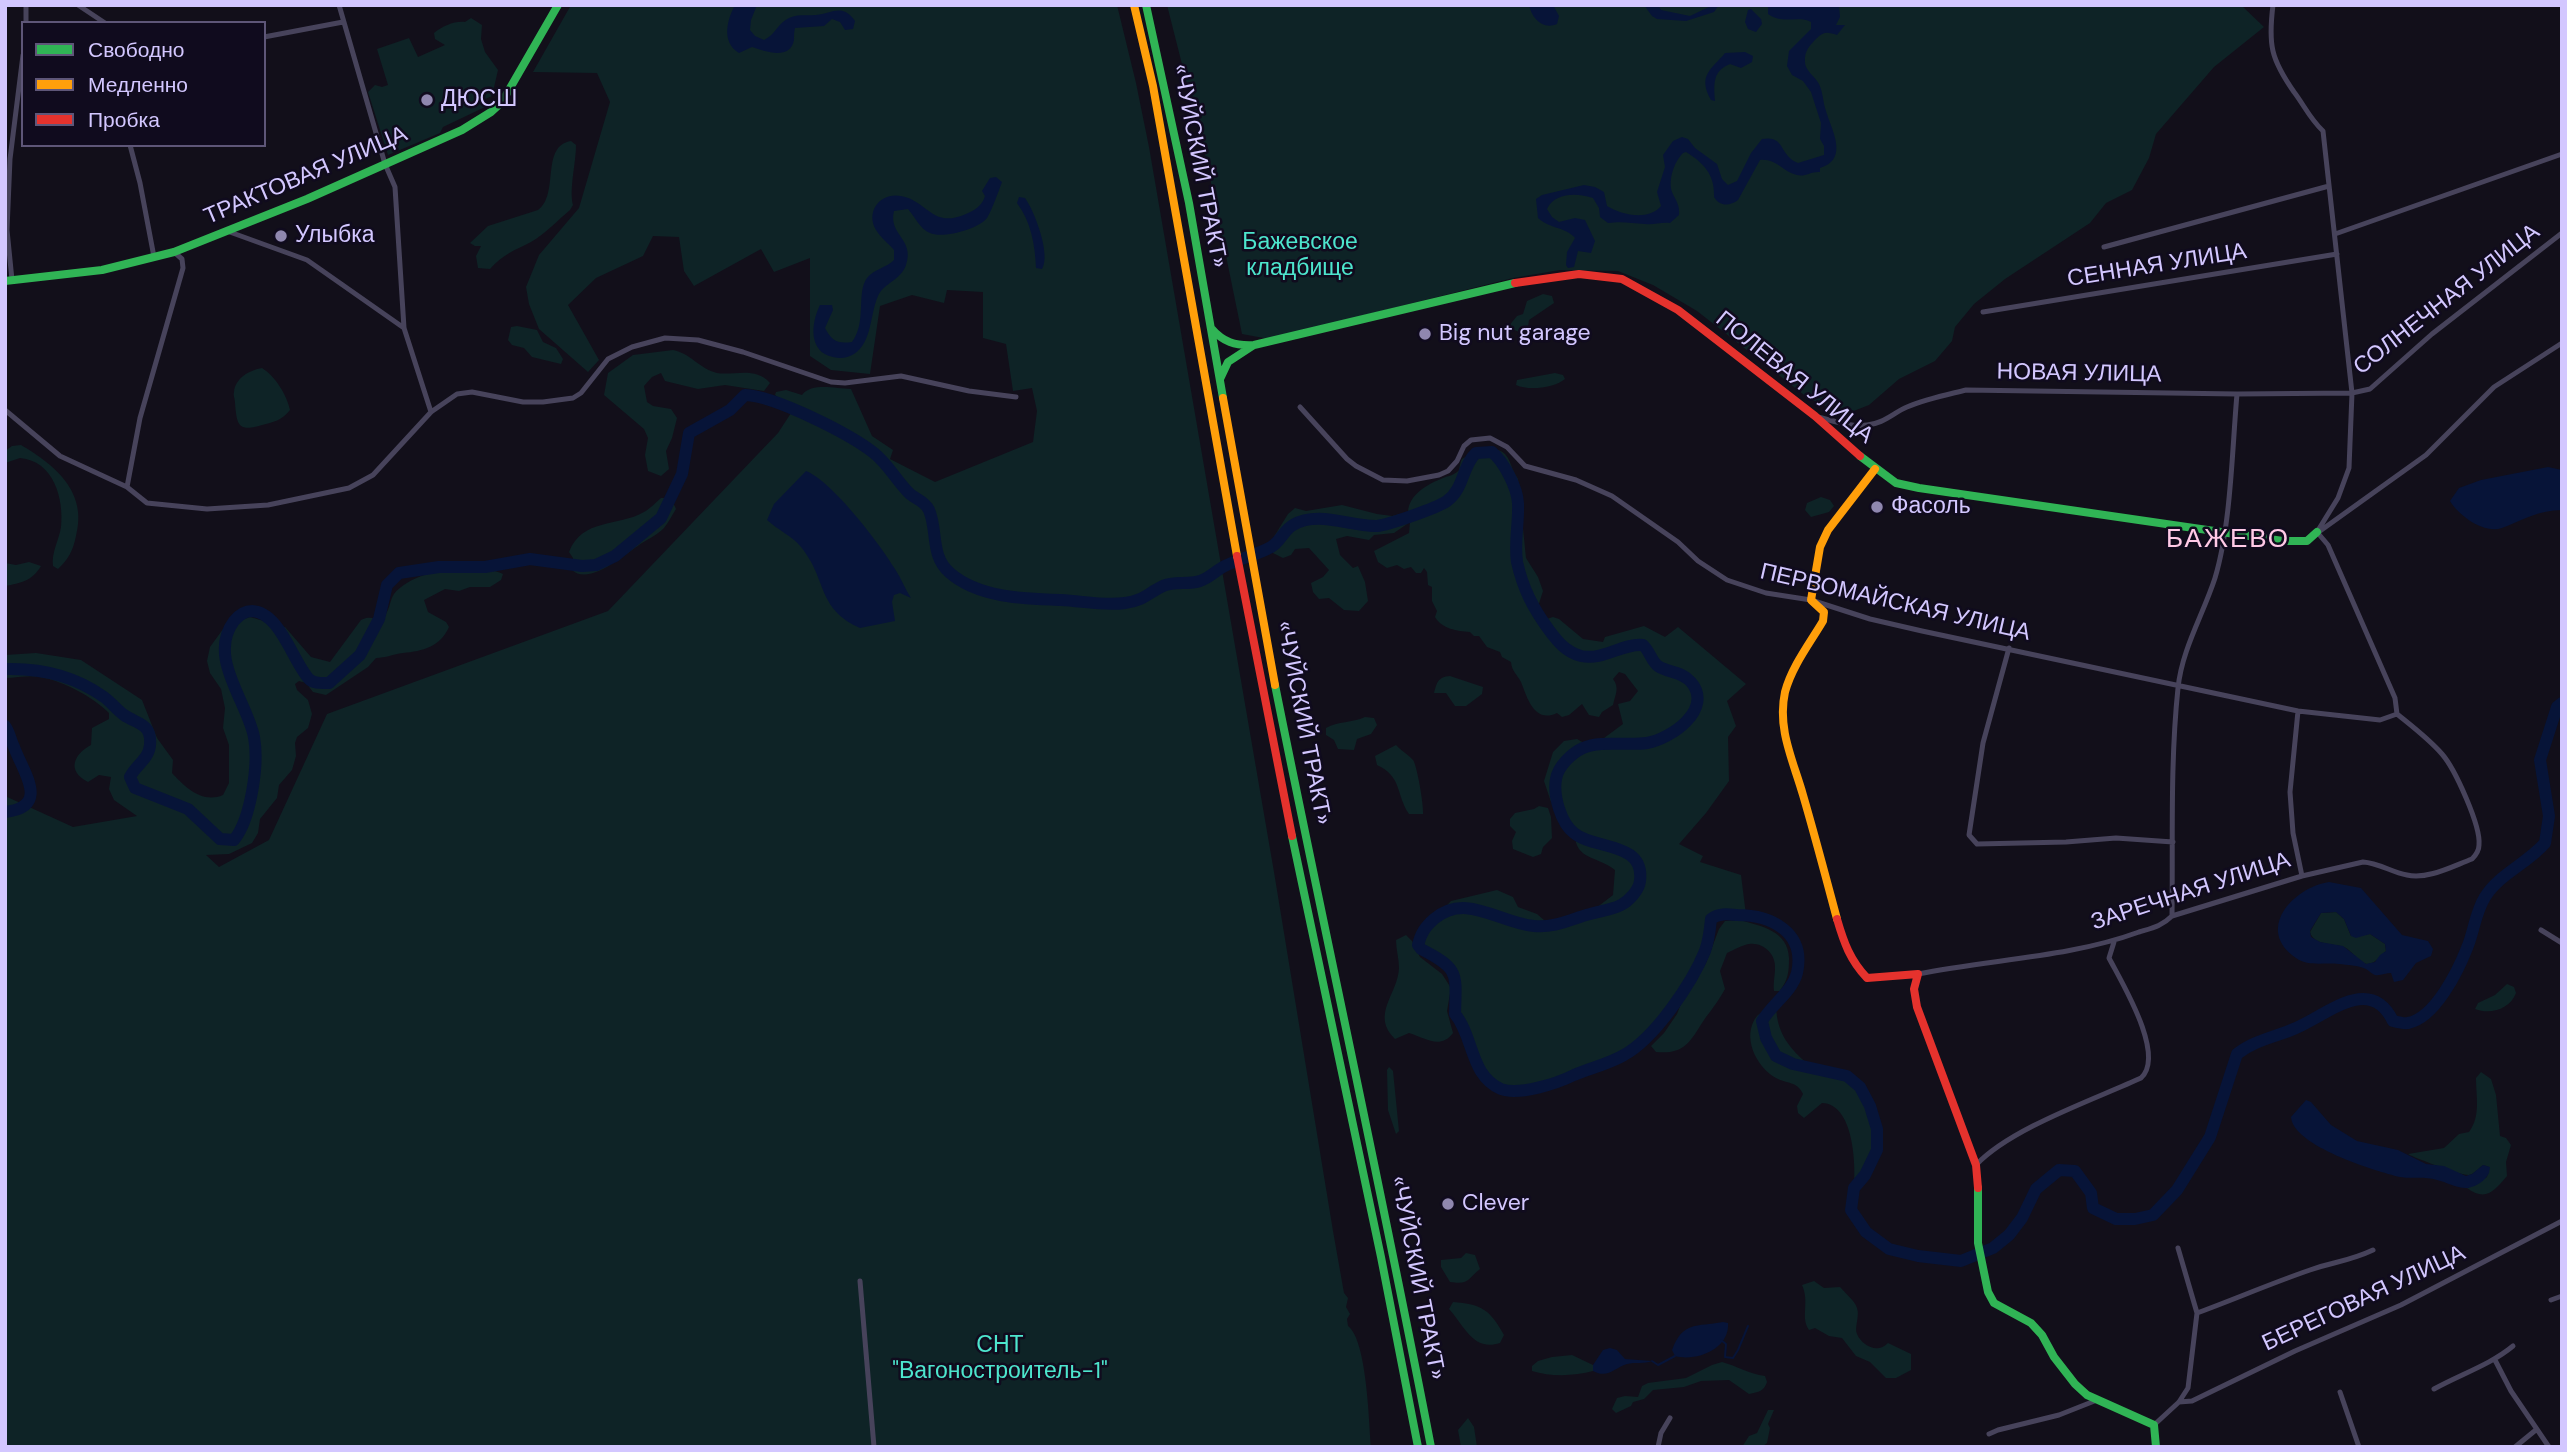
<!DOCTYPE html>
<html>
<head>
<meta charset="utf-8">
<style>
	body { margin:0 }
	#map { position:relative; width:2567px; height:1452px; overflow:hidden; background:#120f1a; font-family:"DM Sans",sans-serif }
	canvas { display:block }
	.frame { position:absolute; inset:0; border:7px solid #d3c7ff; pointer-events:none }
	.legend { position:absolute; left:21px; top:21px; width:245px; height:126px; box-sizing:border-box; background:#100b1e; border:2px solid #5e5678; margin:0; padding:9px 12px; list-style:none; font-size:21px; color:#d3c7ff }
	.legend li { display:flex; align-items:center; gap:14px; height:35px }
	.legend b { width:35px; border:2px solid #5e5678 }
</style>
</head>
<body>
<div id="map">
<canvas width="2567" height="1452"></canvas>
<div class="frame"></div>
<ul class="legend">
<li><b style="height:9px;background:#30b455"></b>Свободно</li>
<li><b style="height:9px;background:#ff9f0a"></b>Медленно</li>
<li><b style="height:9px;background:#e5322d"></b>Пробка</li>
</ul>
</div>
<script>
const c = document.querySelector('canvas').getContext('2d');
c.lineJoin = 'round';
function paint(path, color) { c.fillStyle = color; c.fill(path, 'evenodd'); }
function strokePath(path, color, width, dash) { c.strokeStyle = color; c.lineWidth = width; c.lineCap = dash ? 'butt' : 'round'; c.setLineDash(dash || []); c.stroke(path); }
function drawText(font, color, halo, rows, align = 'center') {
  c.font = font + ' "DM Sans",sans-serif'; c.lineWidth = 5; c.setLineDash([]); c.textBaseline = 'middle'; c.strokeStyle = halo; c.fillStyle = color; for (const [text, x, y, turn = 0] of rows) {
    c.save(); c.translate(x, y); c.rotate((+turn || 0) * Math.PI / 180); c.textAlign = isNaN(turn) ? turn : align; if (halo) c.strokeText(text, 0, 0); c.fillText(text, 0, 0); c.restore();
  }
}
paint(new Path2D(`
	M571 5H1117L1136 83 1149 147 1274 872 1333 1231 1344 1293 1348 1298 1346 1307 1350 1314 1347 1319 1348 1326C1367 1340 1369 1422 1371 1447H5V796L73 827 137 816 114 800 109 789 111 777 99 775 88 782C66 771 74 754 91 745L92 728 109 719V713C93 697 62 680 39 677 28 675 17 678 5 678V655L36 653 81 660 142 700 157 738 173 760 172 773C185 787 202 804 223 795L229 783V745L223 728 225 708 221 689 210 673 207 661 210 647 226 625 250 617 285 627 311 657 330 662 361 620C370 615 375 620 381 618 390 614 389 601 394 594 414 569 475 561 503 574L501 580 490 587H470L459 591 445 589 424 600 428 612 446 622 449 627C440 647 423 651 403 653 393 654 386 658 376 658L368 667 326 695 313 692 306 683 299 681 295 684 297 690 308 700 312 714 308 728 297 737 295 743 296 756 292 770 279 785 277 798 260 819 258 833 252 843 229 854 206 855 219 867 269 840 327 714 608 611 778 433 793 410 775 395 776 392 786 390 802 395C812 382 836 389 851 389L872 436 893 450 890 459 935 482 1033 442 1037 411 1032 388 1013 391 1006 344 983 338V292L947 290 944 303 912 295 880 306 870 374 831 370 810 356V258L774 272 761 249 694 286 684 271 679 237 653 236 643 256 596 278 568 305 599 360 588 372 539 329 529 304 526 287 539 255 579 208 610 102 597 73 533 72Z
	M1167 5H2241L2264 27 2214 67 2156 134 2149 158 2132 190 2106 203 2090 223 2005 279 1974 304 1955 327 1952 341 1935 361 1899 379 1869 405 1851 412 1830 408 1808 398 1697 311 1653 285 1618 271 1560 270 1513 278 1269 339 1242 334 1207 163Z
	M471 18 482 25 481 39 485 52 498 70 492 96 483 100 485 107 443 127 440 133 388 155 368 92 375 85 382 87 388 85 377 49 409 38 418 57 445 45 435 39 434 33C443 26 454 21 465 22Z
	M571 141 576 145C576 163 569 189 573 205L570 210C558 220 545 234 531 242 515 250 502 255 490 269L478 268 476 256 481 246H475L470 243 488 226 538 210C560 194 540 146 571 141Z
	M1543 294 1552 296 1554 303 1529 320 1528 327 1521 333 1508 327 1517 316 1523 314 1527 301Z
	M517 326 537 330 543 342 556 348 563 359 561 364 532 357 524 348 512 345 508 340 511 327Z
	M673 350C690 353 700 369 717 373 734 376 755 366 770 383L764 391 725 385 698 389 665 381 661 373 652 377 644 386 647 402 653 406 671 409 677 418 672 438 666 451 669 469 661 476 648 471 645 455 648 438 644 429 604 395 608 373 633 355Z
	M262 368C275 376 287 395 290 410 283 419 277 421 266 424 239 432 237 428 235 403 235 398 233 396 234 392 235 378 250 370 262 368Z
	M1555 373 1563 375 1565 379C1554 388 1529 391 1516 385L1517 380Z
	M21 445C55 465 88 492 76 536 73 550 69 559 58 569L53 566C51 553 59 540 61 527 64 499 54 461 20 458L5 463V451L12 446Z
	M1482 447C1513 449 1506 460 1518 479L1526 558 1538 577 1543 591 1536 613 1533 616 1537 622 1553 617 1559 619 1583 639 1603 642 1605 637 1644 626 1665 637 1678 627 1746 684 1727 701 1736 726 1728 737 1729 781 1706 813 1679 844 1703 856 1700 862 1741 875 1746 915 1722 914 1711 919C1710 930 1709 940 1705 950 1692 983 1655 1038 1624 1055 1609 1064 1590 1068 1574 1075 1558 1083 1519 1096 1501 1089 1470 1076 1474 1037 1455 1014 1456 972 1460 969 1421 949L1418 945 1422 931 1451 901 1497 890 1513 897 1518 907 1537 914 1552 927 1587 915 1613 895 1615 870C1598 856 1575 860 1575 834L1563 822 1560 807 1551 802 1544 781 1553 752 1564 741 1577 739 1589 746 1606 745 1604 738 1623 724 1618 704 1630 701 1638 691 1625 674 1619 672 1613 679C1620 688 1615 695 1613 705L1602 712 1599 717 1589 715 1582 704 1569 715 1562 717 1557 713C1534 724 1527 697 1521 682 1517 674 1512 672 1511 662L1502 657 1500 652 1487 647 1479 636H1474L1470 632C1457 631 1442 629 1435 617L1437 611 1432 601V587L1428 585 1427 572 1424 568 1421 573H1416L1411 567 1404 569 1397 565 1387 568 1378 562 1374 551 1409 533 1410 522 1394 533 1374 535 1369 540 1347 536 1336 539 1340 555 1353 568 1358 566 1365 582 1368 601 1359 611 1344 610 1329 598 1319 599 1313 592 1311 583 1323 577 1329 570 1309 548 1295 549 1291 555 1283 558 1273 553 1270 543 1288 514 1295 508 1306 511 1342 505 1377 514 1392 516 1408 512C1409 494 1428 484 1443 478 1448 476 1455 475 1459 470 1459 469 1461 460 1462 459Z
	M1821 497 1830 500 1834 506 1829 512 1811 517 1805 510 1807 503Z
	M661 498H671L676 509C672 515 669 522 664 528 657 535 650 538 642 543 628 552 589 587 572 570L573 558 569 552C582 518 618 527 644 512 650 509 656 502 661 498Z
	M29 562 41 566C32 581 21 583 5 586V563L16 565Z
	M1450 676 1483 687 1482 694 1466 706H1455L1446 693H1434C1437 682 1438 677 1450 676Z
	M1365 717 1374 718 1377 725 1371 734 1357 739 1354 750 1338 749 1334 740 1326 735V728C1338 721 1352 723 1365 717Z
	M1396 745C1401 751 1408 754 1413 760 1417 765 1424 806 1423 814H1409C1396 795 1402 776 1377 765L1375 756Z
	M1539 806 1548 808 1551 817 1552 838 1543 847 1541 854 1533 857 1513 849 1512 841 1516 832 1510 826V819L1515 813 1534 809Z
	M2336 912 2344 919 2351 936 2370 934 2385 944 2386 951C2380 956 2375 964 2367 964 2358 963 2353 951 2344 947 2333 943 2314 946 2310 932L2321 913Z
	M1739 920C1762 926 1788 931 1789 958 1789 973 1788 979 1780 991H1774C1773 983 1775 976 1775 968 1776 954 1763 942 1749 944 1742 945 1734 950 1727 953L1720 971 1725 989C1719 1000 1713 1008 1706 1017 1691 1039 1687 1055 1656 1052L1651 1046 1664 1033 1677 1014 1684 996 1706 963 1719 929 1725 921Z
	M1406 935 1412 941 1420 957 1442 974 1451 988 1447 1011 1453 1033C1440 1050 1426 1038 1409 1033L1395 1039C1370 1015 1398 994 1399 968 1399 959 1396 949 1396 940Z
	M2507 984 2514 987 2516 993C2510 1009 2491 1015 2475 1009L2478 1003 2495 995Z
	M1776 1003C1776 1027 1784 1042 1802 1059 1806 1062 1810 1067 1814 1069 1824 1074 1837 1071 1846 1076 1867 1085 1883 1131 1876 1152 1872 1166 1863 1177 1854 1188 1856 1165 1854 1104 1822 1103L1804 1118 1798 1113 1797 1106 1803 1094C1797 1081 1787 1084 1776 1078 1756 1067 1741 1036 1757 1016 1762 1011 1770 1007 1776 1003Z
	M1389 1067 1393 1071 1399 1131 1396 1134 1388 1110 1387 1070Z
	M2481 1072 2491 1079 2496 1095 2500 1136 2506 1138 2511 1145 2506 1162 2507 1176C2494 1191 2486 1202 2467 1188L2487 1177 2489 1167 2483 1165C2479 1168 2474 1174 2469 1175 2462 1176 2415 1158 2408 1154L2444 1148 2459 1134 2469 1132C2481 1116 2476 1097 2476 1078Z
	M1466 1253 1475 1255 1480 1269C1467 1279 1470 1285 1450 1282L1441 1267V1260L1461 1258Z
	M1814 1281 1824 1288 1840 1287C1845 1293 1855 1301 1857 1308 1860 1316 1854 1328 1857 1334 1862 1346 1878 1354 1888 1343L1911 1354V1370L1896 1378H1886L1870 1362 1856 1356 1842 1338 1829 1336 1815 1328 1809 1330C1800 1317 1810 1303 1802 1285Z
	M1453 1302C1482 1304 1490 1310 1504 1335L1500 1343C1473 1352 1464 1325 1449 1309Z
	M1572 1355 1593 1365V1371C1575 1376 1551 1377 1532 1371V1366L1538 1361 1552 1357Z
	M1722 1362C1737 1366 1749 1374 1765 1376L1767 1382C1764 1391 1759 1392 1749 1394L1729 1380 1701 1381 1684 1387 1653 1390 1644 1399 1633 1402 1631 1406 1616 1413 1612 1409 1617 1398 1625 1396 1638 1397 1642 1386 1648 1383 1686 1378 1712 1365Z
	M1768 1410H1774L1768 1424 1770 1428 1767 1443 1762 1447H1742L1749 1436 1757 1433Z
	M1468 1418 1474 1427 1477 1447H1461L1458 1430Z`), '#0e2326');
paint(new Path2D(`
	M735 5H757L751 20 750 30 755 36 764 40C775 35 778 23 789 18 797 14 807 16 816 15 832 13 843 3 855 21L853 29 845 30 840 22 832 19 824 26 795 28C794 32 794 36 794 40 790 61 764 51 752 47L739 53C721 42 727 20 735 5Z
	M1529 5H1553L1559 16 1557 24C1543 30 1532 19 1529 5Z
	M1644 5H1658L1661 10 1690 16 1713 5H1719L1714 12 1686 21 1657 19 1652 16Z
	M1768 5H1839L1840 17 1836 25H1845L1837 35C1828 32 1824 31 1817 38 1810 45 1804 51 1805 62 1805 71 1815 76 1819 84 1823 92 1823 103 1826 111 1831 129 1850 159 1820 168V172C1812 171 1805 177 1797 175 1783 172 1776 158 1760 160L1738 200C1730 206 1720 207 1714 197 1715 175 1704 163 1686 152L1683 153C1674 162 1668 180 1672 192 1676 201 1680 205 1679 215L1670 223C1661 222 1654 225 1645 224 1631 223 1622 221 1608 223L1600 217 1599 208 1593 198C1578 193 1555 192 1547 209L1552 217 1559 222 1575 218 1585 220 1595 241 1591 253 1578 251 1574 267 1568 268 1566 265 1567 252 1575 238C1566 227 1550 229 1538 218L1536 199 1542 195 1584 185 1595 187 1604 192 1607 206C1621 215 1649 221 1661 206L1657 192 1665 167 1663 155 1673 141 1682 137 1688 139 1695 148 1717 164 1722 179 1728 185 1737 181 1751 153 1762 139C1786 135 1778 155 1798 163L1824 155V146L1820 139 1821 123 1811 92 1803 81 1792 75 1787 66 1789 51 1811 29V22C1798 15 1783 25 1768 14Z
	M1751 9 1761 19 1762 24 1756 32 1748 29 1745 22 1748 10Z
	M1745 52 1753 56 1752 62 1741 68 1730 64C1712 71 1714 85 1715 101L1711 100C1697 75 1712 69 1725 53Z
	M996 177 1002 182C999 190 992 210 987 218 979 229 942 239 930 233 920 229 915 217 908 209L894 211C888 235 915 239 906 265 901 280 884 283 878 296 870 314 872 343 854 354 847 358 841 359 833 357 808 352 811 323 820 305H832L833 310 825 328C832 341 837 344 852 342 867 322 856 293 867 278 874 269 886 268 894 260V250C889 244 880 237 876 230 865 211 881 192 901 196 928 201 932 229 966 214 975 210 982 206 985 196L982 191 990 178Z
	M1019 197 1025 198C1035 212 1051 255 1042 269L1036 268C1035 244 1031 222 1017 203Z
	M2548 467 2562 470V510C2539 510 2523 520 2502 528 2484 534 2459 516 2450 501L2459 488 2481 480Z
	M806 471C832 481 880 544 895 569 901 578 905 589 911 598L900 593 894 595 892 602 895 621 860 628C816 608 828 580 801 547 792 536 778 530 767 520L774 504Z
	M2329 882 2361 888 2402 935 2428 941 2433 949 2431 956 2416 963 2403 980 2394 982 2391 973C2386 973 2380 976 2375 975 2372 974 2368 970 2366 969 2358 965 2347 965 2339 964 2324 962 2309 967 2296 958 2255 930 2292 888 2329 882ZM2336 912 2344 919 2351 936 2356 938 2370 934 2385 944 2386 951 2380 955 2375 962 2366 964 2343 946 2320 942 2311 937 2310 931 2321 913Z
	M2306 1100 2311 1102 2331 1125 2357 1141 2398 1150 2426 1164 2444 1166 2466 1176 2472 1174 2483 1165 2490 1167 2489 1173C2485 1181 2477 1186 2468 1188 2457 1189 2447 1182 2437 1180 2425 1176 2412 1179 2400 1177 2375 1171 2293 1146 2291 1117Z
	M1723 1322 1728 1323C1730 1349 1696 1362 1675 1356L1672 1350C1683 1321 1696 1327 1723 1322Z
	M1610 1348 1617 1350 1625 1359 1652 1361C1644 1364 1635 1362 1627 1364 1614 1368 1608 1379 1593 1371V1365L1603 1350Z`), '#071438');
strokePath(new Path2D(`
	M1721 1340 1726 1344 1725 1357 1733 1358 1738 1350 1748 1326
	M1652 1361 1658 1365 1675 1356`), '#071438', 2);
strokePath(new Path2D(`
	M5 669C40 668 75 676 104 697 111 702 117 710 124 715 137 724 152 723 150 745 149 759 136 765 130 777L135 788 188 809 220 839 234 840C251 819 259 764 254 737 247 701 207 657 234 621 239 615 245 611 252 611 280 612 293 662 309 679 314 684 322 683 329 683L360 655 379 619 387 585 399 573 439 567H485L530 559 582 566 596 565 615 556 661 518 682 474 689 433 730 410 745 395C775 396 850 434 874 453 888 464 896 480 909 493 915 499 925 501 929 510 938 531 930 556 950 573 979 598 1025 599 1061 600 1082 601 1104 606 1125 603 1143 601 1148 593 1163 586 1174 581 1188 585 1200 581 1210 578 1217 569 1227 565 1241 558 1257 555 1271 547 1280 542 1284 530 1293 525 1319 510 1350 527 1377 526 1388 525 1437 508 1447 501 1464 489 1462 466 1476 453L1492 452C1504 462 1517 487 1518 503 1519 523 1514 542 1517 562 1523 589 1533 608 1549 630 1558 642 1566 652 1581 656 1604 661 1621 643 1643 645 1649 650 1652 662 1658 666 1668 673 1682 671 1691 682 1714 709 1671 739 1647 743 1627 746 1601 740 1583 748 1572 753 1558 766 1556 779 1553 796 1561 823 1574 833 1594 850 1645 841 1640 881 1639 890 1629 901 1621 905 1612 910 1600 911 1590 914 1571 919 1555 928 1534 926 1499 923 1466 892 1434 919 1425 927 1421 933 1418 945L1421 949C1460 969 1456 973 1455 1014 1474 1037 1470 1076 1501 1089 1519 1096 1558 1083 1574 1075 1590 1068 1609 1064 1624 1055 1655 1038 1692 983 1705 951 1709 940 1710 930 1711 919 1719 913 1727 914 1737 915 1771 915 1806 932 1797 973 1792 992 1772 1004 1762 1021L1766 1038 1776 1056 1793 1064 1847 1076 1860 1087 1870 1106 1877 1129V1150L1865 1175 1854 1188 1851 1210 1866 1232 1889 1249 1918 1256 1961 1261 1993 1248 2009 1235 2022 1218 2036 1189 2059 1170 2075 1171 2091 1193 2093 1208 2116 1219H2135L2153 1215 2177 1190 2210 1137 2237 1054C2254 1040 2276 1037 2296 1028 2327 1015 2370 974 2393 1021 2397 1022 2404 1024 2408 1023 2435 1018 2458 971 2467 948 2474 932 2475 913 2485 897 2499 874 2528 863 2545 843L2549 816 2540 760 2557 707 2562 703
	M5 726C10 733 10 739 14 747 23 772 51 807 5 812`), '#071438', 12);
strokePath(new Path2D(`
	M78 5 105 23
	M339 5 385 164 395 187 404 328 431 412
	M2273 5C2268 45 2271 59 2294 92 2304 105 2310 119 2323 131L2352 393 2349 468 2338 498 2317 532
	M26 23V5
	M264 37 343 22
	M130 145 140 183 154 257
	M227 231 307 260 404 328
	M2335 234 2562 154
	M2104 247 2329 186
	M12 280 7 230 10 159 23 55
	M1983 312 2337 254
	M1300 407 1347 459 1356 466 1383 480 1407 481 1439 475 1448 471 1457 461 1464 446 1471 440 1490 438 1507 447 1525 466 1576 480 1612 496 1678 542 1698 561 1727 580 1766 593 1811 600 1870 619 1922 631 2298 711 2380 720 2397 714
	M5 410 60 456 127 487 147 503 207 509 268 505 349 488 373 475 431 412 457 394 472 392 523 402H543L573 398 581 393 608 359 632 347 665 338 698 340 743 352 831 382 845 383 901 376 969 391 1016 397
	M1818 417C1834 421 1850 427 1867 425 1883 424 1893 413 1907 407 1926 399 1946 395 1966 390L2237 394 2352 393 2370 389 2432 334 2562 233
	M127 487 140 418 183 268 182 259 174 252
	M2320 531 2426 455 2494 387 2562 343
	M2009 648 1983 743 1969 835 1977 844 2066 842 2116 838 2173 842
	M2298 711 2290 792 2293 833 2302 876
	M2172 916C2173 841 2170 764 2178 688 2182 649 2203 615 2215 578 2231 525 2232 450 2237 394
	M2541 930 2562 943
	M1918 974C1991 959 2068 958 2139 932 2152 928 2162 926 2172 916L2302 876 2363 862C2379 863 2391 872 2407 875 2427 880 2453 866 2472 859 2476 855 2479 851 2479 845 2481 826 2455 769 2442 754 2429 739 2413 727 2397 714L2395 698 2328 545 2317 532
	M1976 1165C2011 1128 2093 1100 2141 1078 2166 1055 2122 983 2109 958L2114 942
	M860 1281 874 1447
	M2551 1300 2562 1296
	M2197 1313C2235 1299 2272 1283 2310 1270 2333 1262 2350 1261 2373 1250
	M2495 1360 2511 1391 2549 1447
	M2434 1389C2461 1374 2490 1365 2513 1346
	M2340 1392 2359 1447
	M2179 1402 2192 1401 2295 1351 2401 1305 2562 1221
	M2154 1425 2179 1402 2188 1388 2197 1313 2178 1248
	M1989 1434 1998 1430 2059 1415 2097 1400
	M1658 1447 1661 1433 1670 1418
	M2515 1447 2537 1429`), '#47435b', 5);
strokePath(new Path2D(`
	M1146 5 1189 203 1223 398
	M5 281 102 270 174 252 307 199 462 130 491 112 502 102 558 5
	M1211 328C1223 342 1235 346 1254 345L1515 283
	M1220 379 1228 362 1254 345
	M1860 456 1896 483 1919 488 2283 541H2307L2317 532
	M1275 685C1326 939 1382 1192 1431 1447
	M1292 836 1381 1257 1418 1447
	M1978 1188V1243L1988 1292 1994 1303 2031 1323 2042 1335 2054 1357 2075 1384 2087 1395 2154 1425 2156 1447`), '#30b455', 8);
strokePath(new Path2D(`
	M1134 5 1153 86 1237 556
	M1223 398 1275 685
	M1837 919C1826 878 1815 836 1803 795 1793 760 1777 729 1785 692 1792 666 1810 643 1823 621L1824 612 1811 600 1820 547 1828 530 1875 469`), '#ff9f0a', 8);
strokePath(new Path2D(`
	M1515 283 1579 274 1622 279 1678 310 1815 416 1860 456
	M1237 556 1292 836
	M1837 919C1844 943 1850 960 1867 978L1918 974 1914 989 1917 1007 1976 1165 1978 1188`), '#e5322d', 8);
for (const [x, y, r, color] of [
	[427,100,7,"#8f87af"],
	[281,236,7,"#8f87af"],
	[1425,334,7,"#8f87af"],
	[1877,507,7,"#8f87af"],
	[1448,1204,7,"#8f87af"]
]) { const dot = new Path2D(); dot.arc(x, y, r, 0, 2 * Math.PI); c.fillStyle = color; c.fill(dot); strokePath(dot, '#100b1e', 2.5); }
drawText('23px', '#d3c7ff', '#100b1e', [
	["ДЮСШ",441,100],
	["Улыбка",295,236],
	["Big nut garage",1439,334],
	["Фасоль",1891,507],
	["Clever",1462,1204]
], 'left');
drawText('23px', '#d3c7ff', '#100b1e', [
	["«ЧУЙСКИЙ ТРАКТ»",1199,166,79],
	["ТРАКТОВАЯ УЛИЦА",306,176,-23],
	["СЕННАЯ УЛИЦА",2157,266,-9],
	["СОЛНЕЧНАЯ УЛИЦА",2447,300,-38],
	["НОВАЯ УЛИЦА",2079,374,1],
	["ПОЛЕВАЯ УЛИЦА",1794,378,39],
	["ПЕРВОМАЙСКАЯ УЛИЦА",1895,603,13],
	["«ЧУЙСКИЙ ТРАКТ»",1303,723,79],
	["ЗАРЕЧНАЯ УЛИЦА",2191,892,-18],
	["«ЧУЙСКИЙ ТРАКТ»",1417,1278,79],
	["БЕРЕГОВАЯ УЛИЦА",2364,1299,-25]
]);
drawText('23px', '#4de5cd', '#100b1e', [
	["Бажевское",1300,243],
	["кладбище",1300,269],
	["СНТ",1000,1346],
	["\"Вагоностроитель-1\"",1000,1372]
]);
c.letterSpacing = '2px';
drawText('26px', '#ffc9e6', '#100b1e', [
	["БАЖЕВО",2228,540]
]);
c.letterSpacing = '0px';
</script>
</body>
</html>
